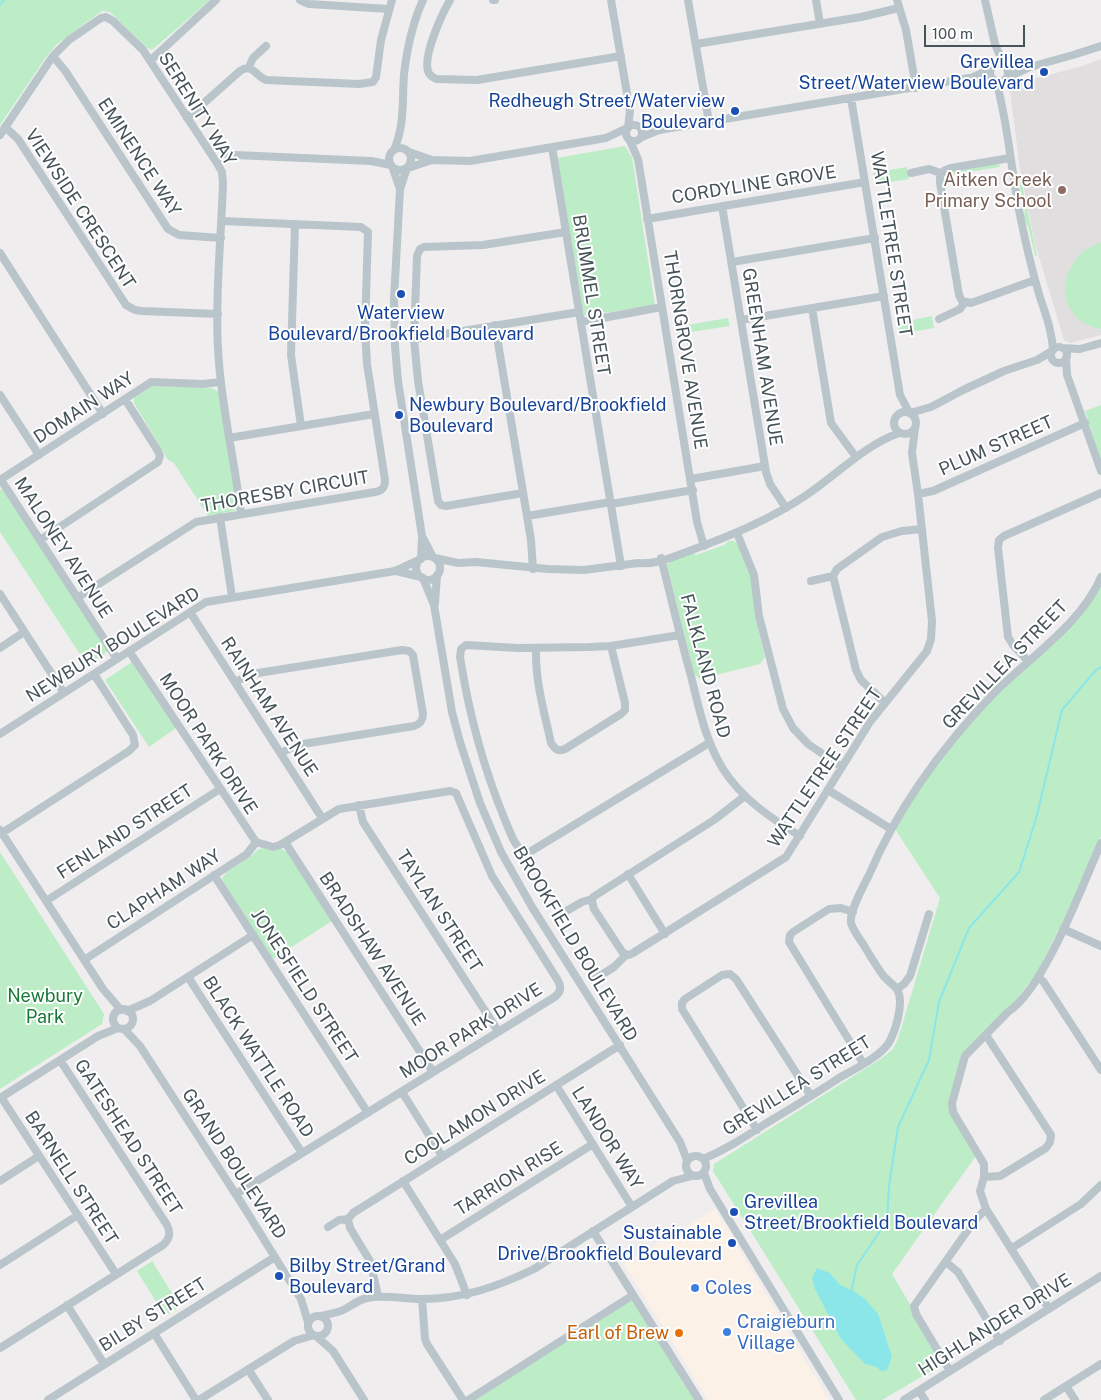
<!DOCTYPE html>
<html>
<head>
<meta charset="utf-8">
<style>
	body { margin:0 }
	#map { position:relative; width:1101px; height:1400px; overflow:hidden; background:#f0edee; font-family:"Public Sans",sans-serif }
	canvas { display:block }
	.scale { position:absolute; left:924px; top:25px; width:101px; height:22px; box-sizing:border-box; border:2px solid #46545a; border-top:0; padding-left:6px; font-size:15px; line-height:18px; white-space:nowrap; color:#46545a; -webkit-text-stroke:4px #fff; paint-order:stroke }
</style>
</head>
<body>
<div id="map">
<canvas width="1101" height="1400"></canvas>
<div class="scale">100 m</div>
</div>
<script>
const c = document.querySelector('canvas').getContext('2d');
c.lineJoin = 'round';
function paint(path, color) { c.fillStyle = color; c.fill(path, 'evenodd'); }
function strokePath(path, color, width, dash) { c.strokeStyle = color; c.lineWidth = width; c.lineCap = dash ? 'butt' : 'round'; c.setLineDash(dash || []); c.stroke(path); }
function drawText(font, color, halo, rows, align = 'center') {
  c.font = font + ' "Public Sans",sans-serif'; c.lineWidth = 4; c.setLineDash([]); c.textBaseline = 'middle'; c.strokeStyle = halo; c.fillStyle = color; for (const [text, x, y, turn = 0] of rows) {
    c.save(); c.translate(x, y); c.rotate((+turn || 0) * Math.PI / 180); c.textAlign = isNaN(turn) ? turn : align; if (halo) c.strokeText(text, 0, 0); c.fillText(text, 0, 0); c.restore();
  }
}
paint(new Path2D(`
	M715 1209 829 1400H708L624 1264Z`), '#fbf1e6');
paint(new Path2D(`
	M1101 59V335L1070 343 1064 340 1035 244 1020 169 1010 91 1015 84 1082 66Z`), '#e1dedf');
paint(new Path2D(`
	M0 0H210L152 50 147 48 110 12 102 11 57 44 46 57 0 125Z
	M625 146 632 157 655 305 584 316 557 158Z
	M999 163 1000 167 950 175 947 176V186L945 187V178L951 172Z
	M907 167 909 179 875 184 873 173Z
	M1017 174H1020L1037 256H1035L1028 226C1024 222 1023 216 1025 211Z
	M1101 242V329C1064 323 1054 284 1078 257 1084 249 1092 246 1101 242Z
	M932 316 934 328 899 334 898 323Z
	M728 318 730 326 677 334 676 327Z
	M151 386 212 388 219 392 237 507 234 511 208 516 174 463 168 460 134 403V398Z
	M1101 405V462L1085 411Z
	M3 488 108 651 87 665 0 532V490Z
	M729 541H734L738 544 751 576 755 616 765 657 760 664 700 679 694 674 667 565 671 560 694 553 696 555 724 545Z
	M1101 582V836L1078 890 1039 969 1012 1006 965 1056 952 1103 978 1153 892 1274 945 1363 882 1400H856L713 1171 714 1164 882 1058 893 1049 898 1039 940 898 893 826 910 798 985 703 1042 652Z
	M132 662 176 728 149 747 105 680Z
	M264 848 281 849 287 852 332 921 273 959 223 884 222 878 227 872 251 856 259 849Z
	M0 852 104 1014 102 1024 0 1089Z
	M152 1261 180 1306 169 1314 166 1310 163 1313 137 1271Z
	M633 1295 699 1400H468Z`), '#bcedc7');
paint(new Path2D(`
	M817 1268 830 1273 840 1285 855 1292 865 1299 878 1314 892 1357 887 1370 881 1371 877 1367 865 1364 841 1339 815 1289 812 1278Z`), '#8be6e9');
strokePath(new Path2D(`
	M0 5 4 0
	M851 1292 857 1265 887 1221 889 1186 898 1127 929 1060 939 1002 969 928 1019 872 1036 819 1062 710 1096 670 1101 667`), '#8be6e9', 2);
strokePath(new Path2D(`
	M300 0 309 4 389 9
	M450 0C442 14 423 55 428 71 429 75 432 77 436 79L477 80 621 56
	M493 0H495
	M611 0 630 111 628 128
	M688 0 709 122
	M816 0 820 24
	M897 0 906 30 916 88
	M985 0 995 44 1004 66
	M696 44 861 17 899 8
	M53 56 66 72 168 229 179 235 221 238
	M150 61 216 0
	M990 73a9 9 0 1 1 18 0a9 9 0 1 1-18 0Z
	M1004 66 1030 67
	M249 67 253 58 266 46
	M971 78 992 68
	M1007 78 1030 67 1073 55 1101 46
	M996 81C1009 126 1011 174 1021 220 1026 245 1032 270 1039 294 1045 313 1052 330 1053 350
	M851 98 900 395 909 412
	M187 118 240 71C252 63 255 75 266 80L359 84 373 82 376 77 381 40 392 0
	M626 133a8 8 0 1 1 16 0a8 8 0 1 1-16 0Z
	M5 127 18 139 126 305 135 310 142 311 218 314
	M0 135 53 56 69 40 101 18 106 17 113 21 143 50 217 163 222 172 223 184C221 241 214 306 219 363 223 414 235 463 241 514
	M642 137 659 130 969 78 994 80
	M630 141 638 159 697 522 704 546
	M552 147 621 566
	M389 159a11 11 0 1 1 22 0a11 11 0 1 1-22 0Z
	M394 150C405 124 402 102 404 74 407 49 412 24 423 0
	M409 152 432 160 470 161 606 138 627 128
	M1010 158 951 168 945 170 940 175V183L959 295 962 301 971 303 1035 280
	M217 163 228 157 235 155 371 161 391 165
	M392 166 400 189 394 299 395 346 398 381 422 536 433 557
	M408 168 432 160
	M911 173 929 169 941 173
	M400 189 407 168
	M722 206 766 472 770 484 786 508
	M647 219 865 182
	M295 224 291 355 301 426
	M0 253 103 414
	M732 262 875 238
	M812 308 831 423 856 457
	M939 319 960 309 965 302
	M741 320 884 296
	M581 322 662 307
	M495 325 531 540 533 569
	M414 339 579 312
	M1051 355a8 8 0 1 1 16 0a8 8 0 1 1-16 0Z
	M1063 348 1080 349 1101 343
	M1066 358 1067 375 1101 471
	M0 395 39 455
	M894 423a11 11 0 1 1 22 0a11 11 0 1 1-22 0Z
	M910 413 931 407 963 390 1004 371 1037 360 1052 351
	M229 438 374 414
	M691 479 765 466
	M0 480 151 382 203 384 220 382
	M1 480 117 659
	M523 493 446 506 441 505 438 501 418 381 414 339 417 256 420 249 424 247 483 245 566 232
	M918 494 933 491 1085 423
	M611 504 693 490
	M527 516 611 502
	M220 517 232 597
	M737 533 754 575 759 616 783 709 793 728 808 744 842 767
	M40 540 158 462 160 456 158 451 125 399
	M416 568a12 12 0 1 1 24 0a12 12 0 1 1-24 0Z
	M435 558 458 563 476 562 548 569 584 570 638 563C656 565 672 557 689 551 730 536 769 520 805 496 837 475 863 446 899 433
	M661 558C671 597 680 637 691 676 699 708 705 740 723 769 742 799 771 818 800 836
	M421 559 422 536
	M396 571 421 577
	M423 578 434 605 452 712 460 742 480 803 501 852 532 907 680 1142 687 1160
	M811 581 833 576
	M0 594 64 693
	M77 598 196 522 375 492C382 491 385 488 385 480L367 364 365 328 368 232 361 227 222 221
	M435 603 437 575
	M190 612 322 818
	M680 635 611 646 590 647 518 648 466 645 461 649 460 657C469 714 483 767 505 820 510 831 515 851 528 853L709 743
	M0 648 24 632
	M536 648C535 681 544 711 551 743 555 749 558 752 565 749L621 714 625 710V703L611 646
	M129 651 256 842 273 847 280 845 339 809 450 791 456 793 492 876 557 979C562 987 561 993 553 998L236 1194
	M1028 661 1013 645 1008 637 998 548 999 540 1004 536 1101 493
	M235 682 252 674 402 650 409 651 413 655 423 714C423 721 420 724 414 726L297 745 281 753
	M885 703 861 680 856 670 833 576 837 569 882 537 902 531 922 529
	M0 734 206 602 395 571 419 560
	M828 790 891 829
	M745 796 714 820 593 897 592 901 594 909 623 953 629 955 633 953 786 857 870 722 927 651 931 639 932 621 918 494 912 453 915 428
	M359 805 363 822 498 1031
	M0 830 103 989 121 1010
	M2 833 129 751 135 745 133 735 94 674
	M285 842 433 1072
	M628 874 665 934
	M214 875 368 1113
	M46 901 220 789
	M853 912 841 908 829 909 793 932 790 935 789 942 863 1063
	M556 917 582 902 592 899
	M1063 929 1101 946
	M84 960 247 854 256 842
	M188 977 302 1153
	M1038 977 1043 981 1101 1070
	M595 979 614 967 626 955
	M897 989 904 984 910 976 929 914
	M113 1019a10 10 0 1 1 20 0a10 10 0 1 1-20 0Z
	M127 1011 150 1001 253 935
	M124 1029 140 1046 242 1204 301 1299 308 1322
	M556 1085 632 1207
	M402 1092 442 1156
	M1 1097 116 1274
	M0 1098 98 1036 118 1028
	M757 1130 682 1009V1003L685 999 722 975 730 974 736 979 811 1096
	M686 1166a10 10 0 1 1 20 0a10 10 0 1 1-20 0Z
	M703 1159C725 1150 745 1137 765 1124 790 1109 815 1094 839 1078 853 1070 879 1057 888 1044 895 1033 904 1004 898 991 895 985 886 980 882 974 875 964 869 954 863 944 859 938 853 930 851 923 849 912 864 885 869 875 898 807 943 746 994 693 1029 658 1082 623 1101 577
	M704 1173 710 1189 839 1400
	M984 1177 1000 1176 1046 1148 1050 1142 1051 1135 986 1035
	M0 1181 39 1156
	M403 1181 455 1264 467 1295
	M348 1219 350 1228 370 1261 378 1296
	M328 1227 339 1220 348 1219 353 1213 620 1045
	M593 1231 699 1400
	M440 1240 593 1144
	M1012 1248 1081 1204 1101 1185
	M946 1262 958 1272 1000 1341
	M0 1265 78 1215
	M422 1299 425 1339 427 1344 463 1400
	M67 1305 104 1364
	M1049 1309 986 1209 980 1191 984 1177V1164L953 1112 952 1103 965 1056 1008 1012C1044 989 1083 884 1101 843
	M308 1326a10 10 0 1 1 20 0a10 10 0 1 1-20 0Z
	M321 1316C329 1314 337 1313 343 1310 351 1306 358 1300 367 1298 384 1294 403 1299 421 1299 462 1299 497 1287 534 1269L673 1181 692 1176
	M154 1333 196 1400
	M316 1336 333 1351 364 1400
	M0 1348 163 1245C170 1239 171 1233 167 1225L60 1060
	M248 1369 268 1400
	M950 1371 916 1314 914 1306 975 1220 986 1209
	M1066 1386 1075 1400
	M919 1391 925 1400
	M48 1400 275 1257
	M199 1400 294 1341 314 1335
	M468 1400 633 1295
	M904 1400 1101 1276
	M1044 1400 1101 1364`), '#b9c5ca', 8);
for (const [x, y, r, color] of [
	[1044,72,5,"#1a4fb4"],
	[735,111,5,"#1a4fb4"],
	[1062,190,5,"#8d6e63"],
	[401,294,5,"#1a4fb4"],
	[399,415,5,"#1a4fb4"],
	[734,1212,5,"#1a4fb4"],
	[732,1243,5,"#1a4fb4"],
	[279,1276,5,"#1a4fb4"],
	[695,1288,5,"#3f7fe0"],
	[727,1332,5,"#3f7fe0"],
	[679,1333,5,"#e8710a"]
]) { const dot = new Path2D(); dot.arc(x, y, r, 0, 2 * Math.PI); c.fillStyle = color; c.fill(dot); strokePath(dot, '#fff', 2); }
drawText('18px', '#164399', '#fff', [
	["Grevillea",1034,62],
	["Street/Waterview Boulevard",1034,83],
	["Redheugh Street/Waterview",725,101],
	["Boulevard",725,122],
	["Waterview",401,313,"center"],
	["Boulevard/Brookfield Boulevard",401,334,"center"],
	["Newbury Boulevard/Brookfield",409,405,"left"],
	["Boulevard",409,426,"left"],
	["Grevillea",744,1202,"left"],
	["Street/Brookfield Boulevard",744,1223,"left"],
	["Sustainable",722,1233],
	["Drive/Brookfield Boulevard",722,1254],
	["Bilby Street/Grand",289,1266,"left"],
	["Boulevard",289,1287,"left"]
], 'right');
drawText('18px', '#46545a', '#fff', [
	["SERENITY WAY",197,109,58],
	["EMINENCE WAY",139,157,57],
	["CORDYLINE GROVE",754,185,-9],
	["VIEWSIDE CRESCENT",80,209,57],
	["WATTLETREE STREET",891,244,81],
	["BRUMMEL STREET",591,295,81],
	["THORNGROVE AVENUE",685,350,81],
	["GREENHAM AVENUE",762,357,81],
	["DOMAIN WAY",84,408,-33],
	["PLUM STREET",996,446,-24],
	["THORESBY CIRCUIT",285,492,-10],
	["MALONEY AVENUE",63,548,57],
	["NEWBURY BOULEVARD",113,645,-32],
	["GREVILLEA STREET",1005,665,-46],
	["FALKLAND ROAD",705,666,75],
	["RAINHAM AVENUE",269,707,57],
	["MOOR PARK DRIVE",208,744,57],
	["WATTLETREE STREET",825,768,-56],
	["FENLAND STREET",125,832,-33],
	["CLAPHAM WAY",164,890,-33],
	["TAYLAN STREET",439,911,57],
	["BROOKFIELD BOULEVARD",575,944,59],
	["BRADSHAW AVENUE",372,949,57],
	["JONESFIELD STREET",304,986,57],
	["MOOR PARK DRIVE",471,1031,-32],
	["BLACK WATTLE ROAD",258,1057,57],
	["GREVILLEA STREET",797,1086,-32],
	["COOLAMON DRIVE",475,1118,-32],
	["GATESHEAD STREET",128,1137,57],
	["LANDOR WAY",607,1138,58],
	["GRAND BOULEVARD",234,1164,57],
	["BARNELL STREET",71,1178,57],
	["TARRION RISE",509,1179,-32],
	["BILBY STREET",153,1315,-32],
	["HIGHLANDER DRIVE",995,1325,-32]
]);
drawText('18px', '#785e54', '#fff', [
	["Aitken Creek",1052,180],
	["Primary School",1052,201]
], 'right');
drawText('18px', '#197938', '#fff', [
	["Newbury",45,996],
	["Park",45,1017]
]);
drawText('18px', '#366cbe', '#fff', [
	["Coles",705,1288],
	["Craigieburn",737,1322],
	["Village",737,1343]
], 'left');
drawText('18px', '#c56008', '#fff', [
	["Earl of Brew",669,1333]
], 'right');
</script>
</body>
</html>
